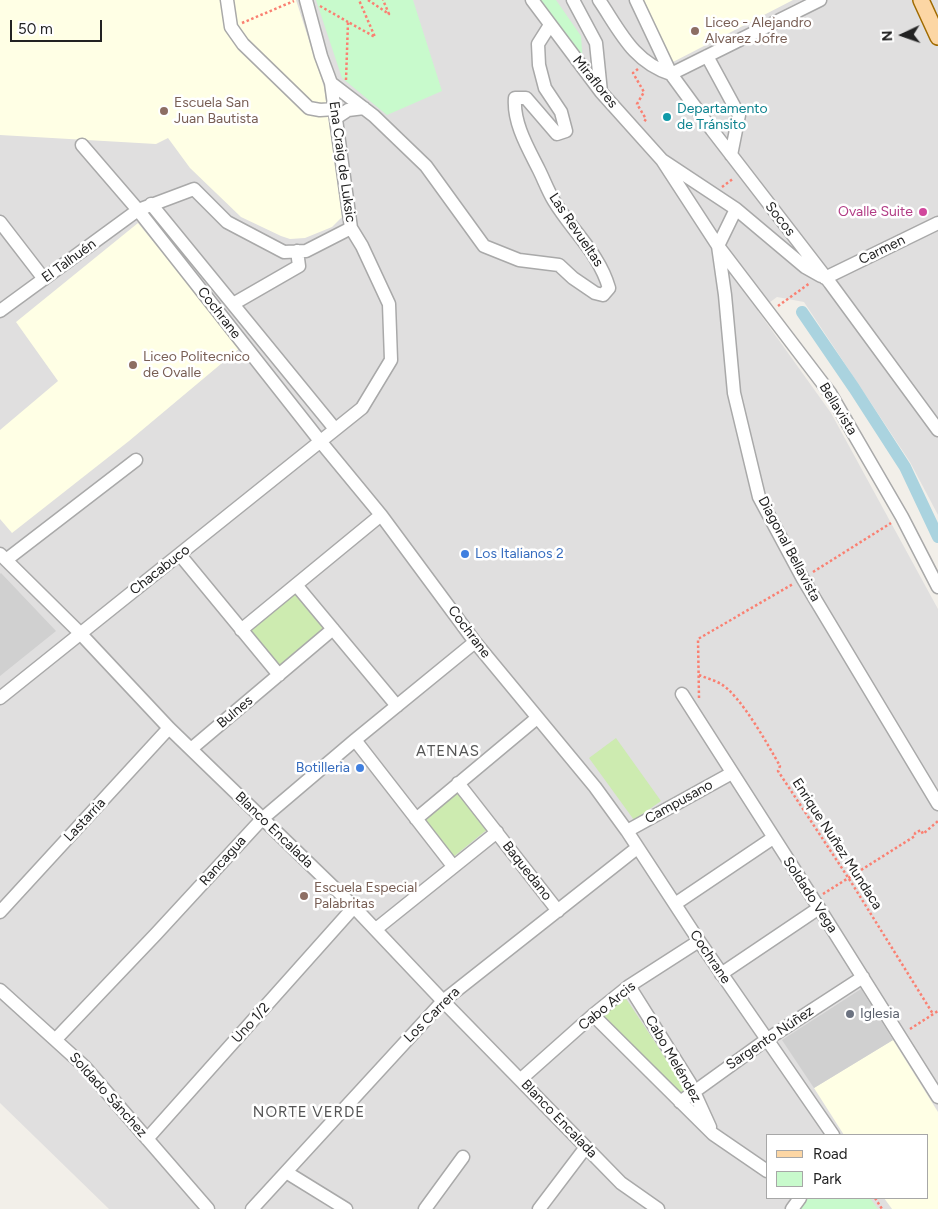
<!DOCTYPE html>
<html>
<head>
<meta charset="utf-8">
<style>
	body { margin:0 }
	#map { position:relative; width:938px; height:1209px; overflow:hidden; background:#f2efe9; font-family:Figtree,sans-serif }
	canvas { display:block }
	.legend { position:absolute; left:766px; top:1134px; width:162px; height:65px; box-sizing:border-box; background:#fff; border:1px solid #a7a7a7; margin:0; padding:6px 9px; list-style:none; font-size:15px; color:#222 }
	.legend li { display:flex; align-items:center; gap:10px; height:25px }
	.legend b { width:25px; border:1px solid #a7a7a7 }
	.north { position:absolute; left:878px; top:10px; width:50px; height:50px; -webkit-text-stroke:4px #fff; paint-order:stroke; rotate:267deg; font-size:14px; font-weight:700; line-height:20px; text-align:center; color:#222 }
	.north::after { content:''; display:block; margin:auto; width:18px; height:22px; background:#222; clip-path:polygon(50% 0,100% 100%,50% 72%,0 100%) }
	.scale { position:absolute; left:10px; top:20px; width:92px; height:22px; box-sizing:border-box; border:2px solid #222; border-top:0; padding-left:6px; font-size:15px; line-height:18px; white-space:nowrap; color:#222; -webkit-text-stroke:4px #fff; paint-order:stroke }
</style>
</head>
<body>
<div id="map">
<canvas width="938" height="1209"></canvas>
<ul class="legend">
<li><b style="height:6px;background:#fcd6a4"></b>Road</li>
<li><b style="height:14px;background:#c8facc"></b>Park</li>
</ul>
<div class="north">N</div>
<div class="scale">50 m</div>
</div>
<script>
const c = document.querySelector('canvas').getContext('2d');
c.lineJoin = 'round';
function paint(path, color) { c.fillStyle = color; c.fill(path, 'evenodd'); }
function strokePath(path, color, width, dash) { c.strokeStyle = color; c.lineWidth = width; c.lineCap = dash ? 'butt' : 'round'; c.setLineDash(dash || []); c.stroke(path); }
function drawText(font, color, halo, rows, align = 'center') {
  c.font = font + ' Figtree,sans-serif'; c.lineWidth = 5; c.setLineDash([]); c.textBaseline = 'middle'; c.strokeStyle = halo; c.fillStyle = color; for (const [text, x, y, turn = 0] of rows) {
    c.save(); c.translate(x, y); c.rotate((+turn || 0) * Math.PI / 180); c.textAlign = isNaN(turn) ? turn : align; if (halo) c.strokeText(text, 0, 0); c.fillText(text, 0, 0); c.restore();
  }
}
paint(new Path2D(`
	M0 0H938V515L910 462 804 302 777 297 758 311 831 413 938 609V1209H109L0 1103ZM767 1135H927V1198H767Z`), '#e0dfdf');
paint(new Path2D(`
	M0 0H296L324 87 342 217 332 227 305 238 290 239 281 236 241 217 190 168 168 138 156 144 0 135Z
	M640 0H793L673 62Z
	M138 223 240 348 129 441 12 533 0 519V430L58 381 16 322Z
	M893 1040 938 1112V1209H892L884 1198H927V1135H844L814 1088Z`), '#ffffe5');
paint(new Path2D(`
	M1 573 56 631 0 676V574Z
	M861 989 893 1040 814 1088 782 1040Z`), '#d0d0d0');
paint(new Path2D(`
	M298 591 326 628 277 667 249 631Z
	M616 738 661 801 634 820 589 758Z
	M459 789 489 828 452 858 421 819Z
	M625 997 686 1089 681 1096 603 1016Z`), '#cdebb0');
paint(new Path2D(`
	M316 0H413L442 91 387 115 342 78Z
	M539 0H556L581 36 583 64Z
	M806 1198H870L878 1209H798Z`), '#c8facc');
strokePath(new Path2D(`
	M802 312 854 388 905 467 938 537`), '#aad3df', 12);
const minor = new Path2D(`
	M227 0 231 27 243 44 309 108 320 110 335 109
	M532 0 601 92 662 160 736 209 805 267 821 276
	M573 0 596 43 601 92
	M599 0C620 31 633 62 671 74
	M636 0 671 74 712 130 830 283 938 430
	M707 56 739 115 731 155
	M671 74 820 0
	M331 83 374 116 426 166 484 246 519 260 559 265 573 278 595 293 603 295 609 288C599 253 572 231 554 201 548 191 544 180 539 170 528 148 513 123 515 98H526L557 134 566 131 561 112 545 88 539 65 538 44 550 25
	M336 118 348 110 364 108
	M82 145 138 210 320 441 381 515 475 642 595 787 627 831 699 941 833 1135
	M662 160 718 246 830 393 902 517 938 587
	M151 204 335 429
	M736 209 718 246 725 295 734 393 759 497 803 579 938 804
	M0 222 44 279
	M825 278 938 223
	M233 304 299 266 297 251
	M0 311 138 210 194 189 227 222 284 252 306 251 351 228
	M0 554 79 632 169 728 354 907 443 1001 621 1183 658 1209
	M180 555 279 675
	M6 560 136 460
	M297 586 397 706
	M241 630 381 515
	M682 694 819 908 938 1097
	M0 698 362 408 391 360 389 304 362 246 351 228 331 83 321 56 306 0
	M355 740 453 866
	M191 749 333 629
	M458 783 558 911
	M416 819 537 718
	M627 831 732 773
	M675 904 773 838
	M0 912 169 728
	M376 929 497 832
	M721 974 819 908
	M629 986 690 1083 710 1127
	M0 990 84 1066 208 1209
	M593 1015 713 1134 767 1171
	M56 1039 156 934 262 819 355 740 475 642
	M521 1079 593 1015 629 986 699 941
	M680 1102 766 1040 863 977
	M147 1139 354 907
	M286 1172 346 1209
	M252 1209 443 1001 637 848
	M425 1209 463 1157
	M539 1209 586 1147
	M792 1209 800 1198`);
const major = new Path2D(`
	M921 0 938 37`);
strokePath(minor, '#a9a9a9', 15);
strokePath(major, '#a06b00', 18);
strokePath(new Path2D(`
	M368 0 389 14 383 0
	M320 6 348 22
	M242 23 294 1
	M638 69 633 73 644 92 637 104 646 119 644 122
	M346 80 348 22 375 37 359 0
	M722 187 734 178
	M778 306 810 283
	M813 572 891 523
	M699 675C706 678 714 680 721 684 741 696 768 745 780 766L778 771 851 882 933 1014
	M699 698 698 639 793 584
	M823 894 915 836V833L921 830 923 834 938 821
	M910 1029 938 1011
	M875 1198 882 1209`), '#fa8072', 2.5, [2.5, 2.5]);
strokePath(minor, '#fff', 12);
strokePath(major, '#fcd6a4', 15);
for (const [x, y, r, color] of [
	[695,31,5,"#8d6e63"],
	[164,111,5,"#8d6e63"],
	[667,117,5,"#0f9aa8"],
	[923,212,5,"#d1479c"],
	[133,365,5,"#8d6e63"],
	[465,554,5,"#3f7fe0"],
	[360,768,5,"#3f7fe0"],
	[304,896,5,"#8d6e63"],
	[850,1014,5,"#6b7280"]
]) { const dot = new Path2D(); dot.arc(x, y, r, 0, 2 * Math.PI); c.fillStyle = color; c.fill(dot); strokePath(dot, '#fff', 2); }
drawText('14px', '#785e54', '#fff', [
	["Liceo - Alejandro",705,23],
	["Alvarez Jofre",705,39],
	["Escuela San",174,103],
	["Juan Bautista",174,119],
	["Liceo Politecnico",143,357],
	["de Ovalle",143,373],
	["Escuela Especial",314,888],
	["Palabritas",314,904]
], 'left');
drawText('14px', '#222', '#fff', [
	["Miraflores",595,82,51],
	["Ena Craig de Luksic",342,162,82],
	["Socos",780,219,52],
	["Las Revueltas",576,230,56],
	["Carmen",882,250,-26],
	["El Talhuén",69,261,-36],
	["Cochrane",219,313,52],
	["Bellavista",838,409,58],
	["Diagonal Bellavista",789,549,62],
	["Chacabuco",160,570,-38],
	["Cochrane",469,632,53],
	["Bulnes",235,712,-40],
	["Campusano",679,802,-29],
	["Lastarria",85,820,-47],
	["Blanco Encalada",274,830,44],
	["Enrique Nuñez Mundaca",837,844,57],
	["Rancagua",223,861,-48],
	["Baquedano",527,871,52],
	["Soldado Vega",810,895,57],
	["Cochrane",710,957,56],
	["Cabo Arcis",607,1006,-39],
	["Los Carrera",432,1015,-45],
	["Uno 1/2",251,1023,-48],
	["Sargento Núñez",770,1038,-34],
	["Cabo Meléndez",673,1059,60],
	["Soldado Sánchez",108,1095,48],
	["Blanco Encalada",559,1119,46]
]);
drawText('14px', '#0d838f', '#fff', [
	["Departamento",677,109],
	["de Tránsito",677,125]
], 'left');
drawText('14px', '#b23c85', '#fff', [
	["Ovalle Suite",913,212]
], 'right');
drawText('14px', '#366cbe', '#fff', [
	["Los Italianos 2",475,554],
	["Botilleria",350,768,"right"]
], 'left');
drawText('14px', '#5b616d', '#fff', [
	["Iglesia",860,1014]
], 'left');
c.letterSpacing = '1px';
drawText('15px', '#555', '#fff', [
	["ATENAS",448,752],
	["NORTE VERDE",309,1113]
]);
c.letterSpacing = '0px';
</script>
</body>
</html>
